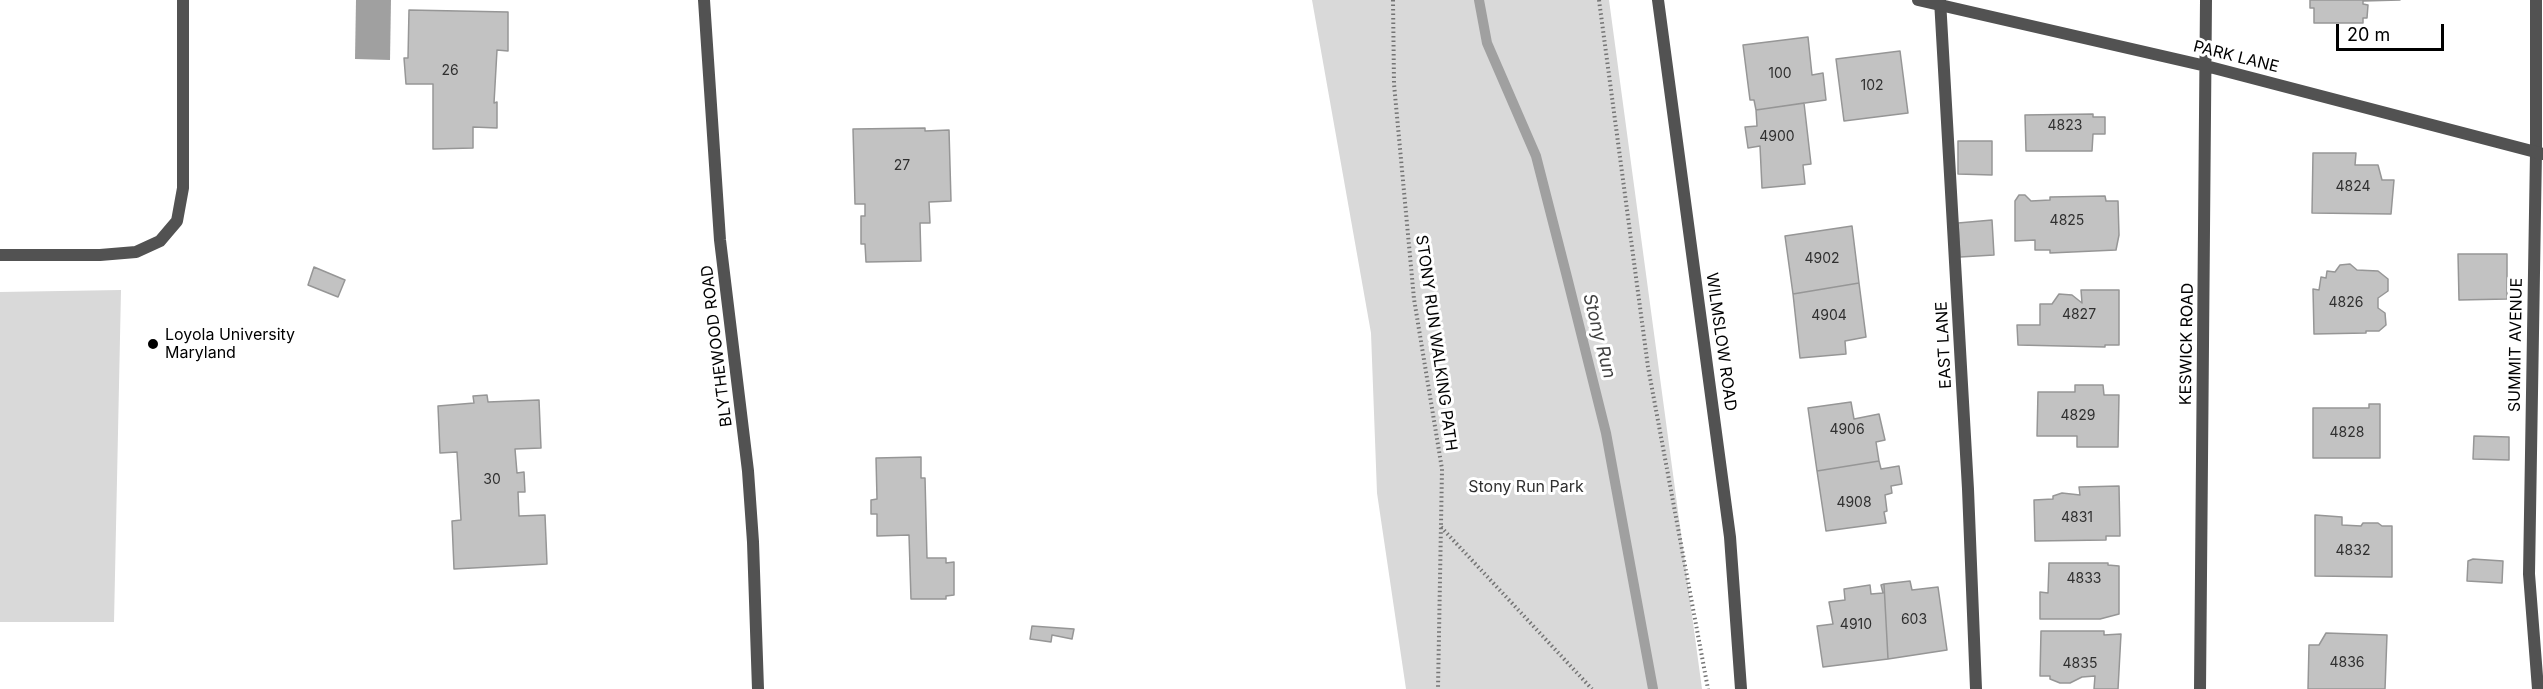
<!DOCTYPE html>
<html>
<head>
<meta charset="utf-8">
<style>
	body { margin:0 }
	#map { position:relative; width:2543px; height:689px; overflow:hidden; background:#fff; font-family:Inter,sans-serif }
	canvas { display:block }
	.scale { position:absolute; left:2336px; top:24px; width:108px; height:27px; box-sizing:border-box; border:3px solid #000; border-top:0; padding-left:8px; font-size:18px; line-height:21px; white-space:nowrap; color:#000; -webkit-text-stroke:4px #fff; paint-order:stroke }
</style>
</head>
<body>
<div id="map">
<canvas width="2543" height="689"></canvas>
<div class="scale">20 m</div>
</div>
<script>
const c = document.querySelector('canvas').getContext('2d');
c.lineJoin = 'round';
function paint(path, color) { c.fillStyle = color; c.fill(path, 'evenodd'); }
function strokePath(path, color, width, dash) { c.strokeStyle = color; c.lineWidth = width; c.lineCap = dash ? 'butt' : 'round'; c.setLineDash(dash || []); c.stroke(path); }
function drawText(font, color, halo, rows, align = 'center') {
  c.font = font + ' Inter,sans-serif'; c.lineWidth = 6; c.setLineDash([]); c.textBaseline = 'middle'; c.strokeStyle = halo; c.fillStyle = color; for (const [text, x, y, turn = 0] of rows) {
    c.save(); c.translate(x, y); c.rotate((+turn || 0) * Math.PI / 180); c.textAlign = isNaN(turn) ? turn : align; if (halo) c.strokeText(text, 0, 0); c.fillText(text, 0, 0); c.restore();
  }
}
paint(new Path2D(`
	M1312 0H1609L1702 689H1406L1377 493 1371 333Z
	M121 290 114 622H0V292Z`), '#d9d9d9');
paint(new Path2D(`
	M356 0H391L390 60 355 59Z`), '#a0a0a0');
strokePath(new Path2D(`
	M1479 0 1487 43 1536 156 1567 277 1606 433 1653 689`), '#a0a0a0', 10);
const building = new Path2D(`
	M2310 0H2400L2363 1V4L2368 5 2367 18H2363V23H2314V8H2310Z
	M409 10 508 12V51L497 50 494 103 497 102V128L473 127V148L433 149V84H406L404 58H408Z
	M1808 37 1812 75 1823 73 1826 100 1756 110 1754 100H1750L1743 45Z
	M1900 51 1908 113 1844 121 1836 59Z
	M1804 103 1811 164 1803 165 1805 184 1762 188 1760 146 1748 148 1745 127 1757 126 1756 110Z
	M2093 114V117H2105V134H2093L2092 151H2026L2025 115Z
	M925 128V131L949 130 951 201 929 202 930 223H920L921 261 866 262 865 244H861V216H865V204H855L853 129Z
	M1958 141H1992V175L1958 174Z
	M2313 153H2356L2355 165H2378L2382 180H2394L2391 214 2312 213Z
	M2019 195H2025L2031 201 2050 200V197L2105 196 2106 201H2118L2119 235 2116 250 2050 253V250H2035V240L2015 241V201Z
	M1992 220 1994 255 1960 257 1958 223Z
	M1852 226 1859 283 1793 294 1785 236Z
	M2458 254H2507V299L2459 300Z
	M2350 264 2357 270 2378 271 2388 279V291L2378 298V308L2385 313 2386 325 2379 331H2366V333L2314 334 2313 289 2319 290 2321 277 2326 278 2327 271 2335 272 2340 265Z
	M314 267 345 280 338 297 308 285Z
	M1859 283 1866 337 1845 341 1846 354 1800 358 1793 294Z
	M2081 290H2119V345H2105V347L2018 345 2017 325H2040V304H2052L2059 294 2072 295 2082 303Z
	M2075 385H2103L2104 395H2119L2118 447H2077V436H2037L2038 392H2075Z
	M487 395 488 402 539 400 541 448 515 449 517 473 524 472 525 492H518L519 516 545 515 547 564 454 569 452 521 461 520 457 452 440 453 438 406 474 403 473 396Z
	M1851 402 1854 419 1879 414 1885 440 1876 442 1879 461 1817 471 1808 408Z
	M2369 404H2380V458H2313V408H2369Z
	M2474 436 2509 437V460L2473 459Z
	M921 457V478H925L927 558H946V563L954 562V595L946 596V599H911L909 535 877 536V514H871V500L877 499 876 458Z
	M1879 461 1881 469 1899 466 1902 484 1891 486 1892 493 1885 495 1887 511 1884 512 1886 523 1826 531 1817 471Z
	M2119 486 2120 536H2106V540L2035 541 2034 500 2053 499V496L2062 493 2080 495 2079 487Z
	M2315 515 2342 517V525L2361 526 2363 523H2378L2382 526H2392V577L2315 576Z
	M2473 559 2503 561 2502 583 2467 581 2468 561Z
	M2049 563H2108V565L2119 566V614L2100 619H2040V592L2048 593Z
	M1910 581 1912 590 1938 587 1947 650 1888 659 1884 584Z
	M1884 584 1888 659 1823 667 1817 626 1833 624 1829 602 1845 600 1844 589 1870 585 1871 594 1883 593 1881 585Z
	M1032 626 1074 629 1072 639 1052 635 1051 642 1030 639Z
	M2041 631H2104V635L2121 634 2118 689H2094L2095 676 2082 677 2070 683H2060L2050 679V676H2040Z
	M2326 633 2387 635 2385 689H2308L2309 645H2319Z`);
paint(building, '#c2c2c2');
strokePath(building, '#969696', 1.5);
strokePath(new Path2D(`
	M1393 0 1394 84 1414 299 1442 469 1438 689
	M1599 0 1648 367 1708 689
	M1441 527 1592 689`), '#747474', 4, [1.5, 3]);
strokePath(new Path2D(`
	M1940 0 1968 489 1976 689
	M2536 0V152L2529 574 2538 689
	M0 255H100L136 252 160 241 177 221 183 188V0`), '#525252', 12);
strokePath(new Path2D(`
	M704 0 720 240 748 471 753 542 758 689
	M1658 0 1730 537 1741 689
	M1918 0 2206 66 2543 154
	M2200 689 2206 0`), '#525252', 12);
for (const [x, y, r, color] of [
	[153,344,6,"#000"]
]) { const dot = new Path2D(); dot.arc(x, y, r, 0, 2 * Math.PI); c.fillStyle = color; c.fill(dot); strokePath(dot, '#fff', 2); }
drawText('14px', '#303030', null, [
	["26",450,71],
	["100",1780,74],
	["102",1872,86],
	["4823",2065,126],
	["4900",1777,137],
	["27",902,166],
	["4824",2353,187],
	["4825",2067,221],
	["4902",1822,259],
	["4826",2346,303],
	["4827",2079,315],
	["4904",1829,316],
	["4829",2078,416],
	["4906",1847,430],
	["4828",2347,433],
	["30",492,480],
	["4908",1854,503],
	["4831",2077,518],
	["4832",2353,551],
	["4833",2084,579],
	["603",1914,620],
	["4910",1856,625],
	["4836",2347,663],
	["4835",2080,664]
]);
drawText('16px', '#000', '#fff', [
	["PARK LANE",2236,57,14],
	["WILMSLOW ROAD",1721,342,82],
	["STONY RUN WALKING PATH",1436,343,82],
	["KESWICK ROAD",2187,344,-89],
	["EAST LANE",1944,345,-93],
	["SUMMIT AVENUE",2516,345,-89],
	["BLYTHEWOOD ROAD",717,346,-97]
]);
drawText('16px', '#000', '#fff', [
	["Loyola University",165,335],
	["Maryland",165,353]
], 'left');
drawText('16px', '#303030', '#fff', [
	["Stony Run Park",1526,487]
]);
drawText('italic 18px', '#414141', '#fff', [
	["Stony Run",1599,336,76]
]);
</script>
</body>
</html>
